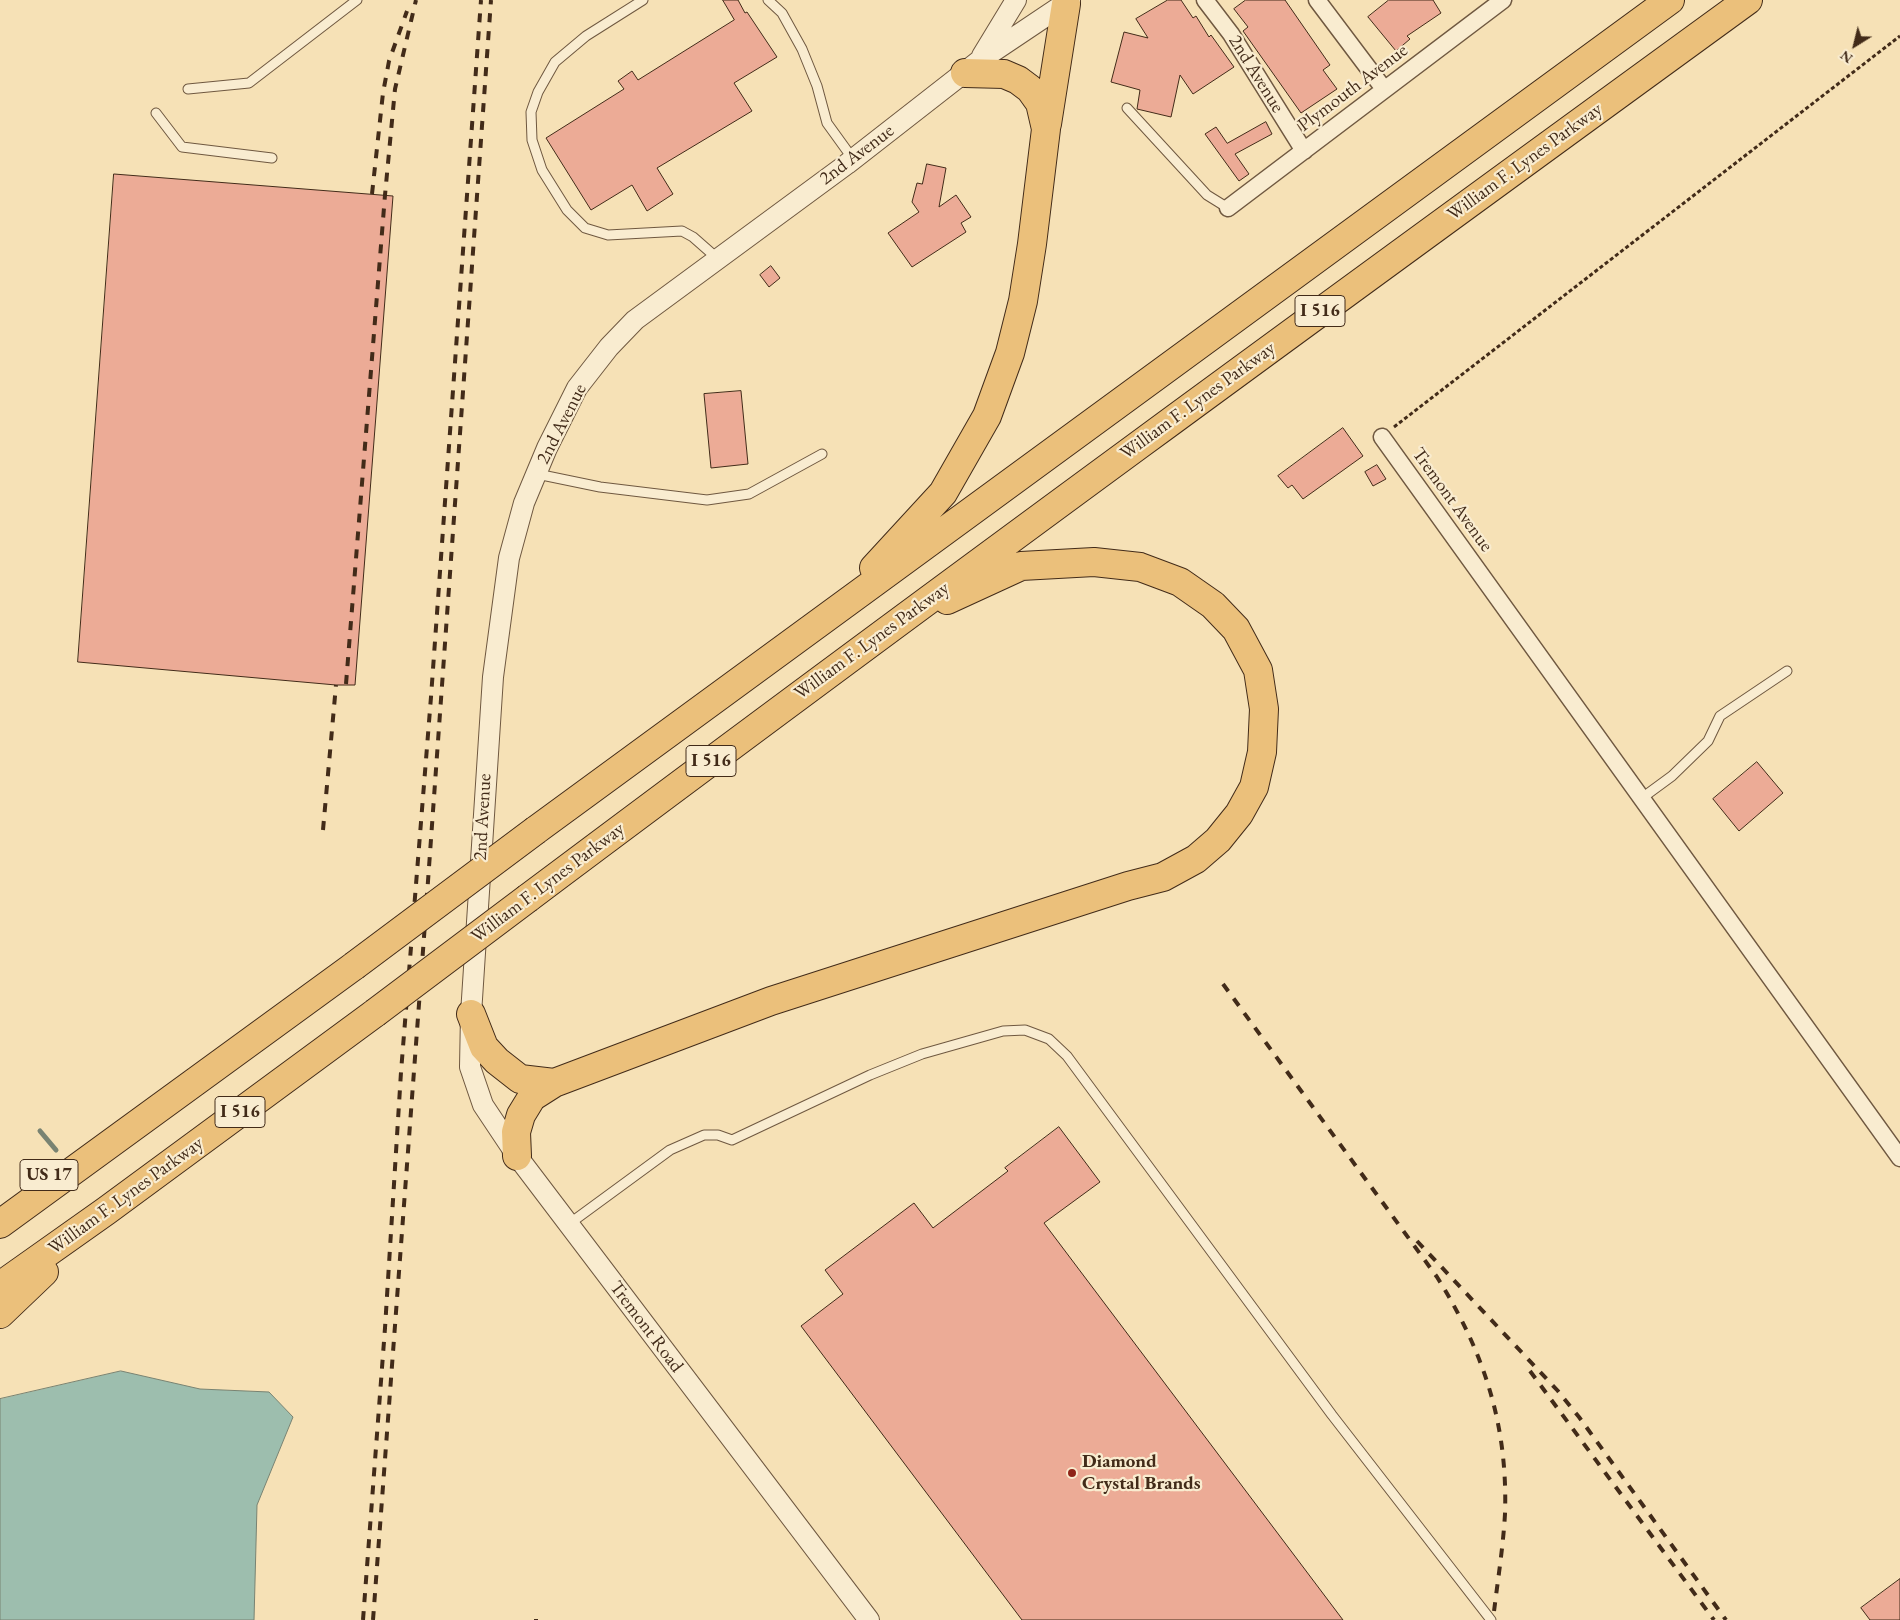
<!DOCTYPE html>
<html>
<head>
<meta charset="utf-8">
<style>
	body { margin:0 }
	#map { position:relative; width:1900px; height:1620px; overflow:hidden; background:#f6e1b6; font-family:"EB Garamond",serif }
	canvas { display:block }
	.north { position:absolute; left:1830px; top:20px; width:50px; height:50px; -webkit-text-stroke:4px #f9ecd0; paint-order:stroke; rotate:216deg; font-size:14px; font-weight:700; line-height:20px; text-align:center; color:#422b19 }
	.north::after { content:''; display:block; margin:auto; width:18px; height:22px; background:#422b19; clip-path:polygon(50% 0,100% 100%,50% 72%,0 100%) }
</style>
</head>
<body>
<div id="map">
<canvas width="1900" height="1620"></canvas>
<div class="north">N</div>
</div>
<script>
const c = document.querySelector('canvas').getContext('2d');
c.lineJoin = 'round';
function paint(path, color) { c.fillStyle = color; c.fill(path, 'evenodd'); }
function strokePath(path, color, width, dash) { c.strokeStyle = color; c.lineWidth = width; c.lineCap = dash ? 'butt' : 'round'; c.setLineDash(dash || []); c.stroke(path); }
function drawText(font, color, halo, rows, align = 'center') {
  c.font = font + ' "EB Garamond",serif'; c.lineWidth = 4.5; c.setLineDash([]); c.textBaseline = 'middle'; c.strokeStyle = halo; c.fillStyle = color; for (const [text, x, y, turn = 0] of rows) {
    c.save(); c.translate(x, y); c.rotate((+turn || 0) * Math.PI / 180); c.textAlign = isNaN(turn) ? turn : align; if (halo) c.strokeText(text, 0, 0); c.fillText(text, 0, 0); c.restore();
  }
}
const water = new Path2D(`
	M121 1371 200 1389 269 1392 293 1417 257 1505 254 1620H0V1399Z`);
paint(water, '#9dbeae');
strokePath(water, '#798372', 1);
strokePath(new Path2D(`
	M40 1131 56 1150`), '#798372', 5);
const building = new Path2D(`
	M723 0H738L745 13 747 12 777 57 734 83 752 111 657 168 673 194 647 211 632 185 591 210 546 138 624 89 618 81 632 71 638 80 734 20Z
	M1168 0H1181L1193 18 1196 16 1209 37 1211 35 1234 67 1193 94 1180 75 1171 117 1137 109 1140 90 1111 82 1124 32 1148 38 1136 19Z
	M1246 0H1285L1330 65 1323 70 1337 89 1301 113 1243 31 1248 27 1234 9Z
	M1389 0H1433L1441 13 1407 36 1410 39 1396 51 1368 17Z
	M1266 122 1272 134 1235 154 1249 174 1239 181 1205 134 1216 127 1227 143Z
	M927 164 946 168 939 207 956 195 971 217 961 223 966 232 912 267 888 233 919 212 912 202 917 183 922 184Z
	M114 174 393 196 355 685H336L78 662Z
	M771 266 780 278 769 287 760 275Z
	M741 391 748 464 711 468 704 394Z
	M1343 428 1363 456 1303 499 1292 485 1288 488 1278 476Z
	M1377 465 1386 479 1373 486 1365 472Z
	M1757 762 1783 793 1739 831 1713 799Z
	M1059 1127 1100 1182 1044 1223 1343 1620H1022L801 1326 843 1294 825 1270 914 1203 933 1228 1008 1171 1005 1168Z
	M1900 1579V1620H1870L1861 1608Z`);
paint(building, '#ecab96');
strokePath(building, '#422b19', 1);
const service = new Path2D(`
	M643 0 586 36 555 62 538 92 531 112 532 140 542 170 567 210 585 228 608 235 682 231 693 237 718 259
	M768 0 782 13 802 49 817 86 827 123 853 159
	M188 89 249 83 357 0
	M1127 108 1207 195 1228 208
	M156 113 182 147 272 158
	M537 474 600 487 707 500 749 494 822 454
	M1642 798 1672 776 1708 741 1720 716 1787 671
	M569 1224 670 1150 704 1135H718L732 1140 870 1075 922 1054 1003 1031 1025 1030 1049 1039 1067 1056 1332 1415 1491 1620`);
const minor = new Path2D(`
	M1205 0 1231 34 1304 151
	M1317 0 1384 89
	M1228 208 1503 0
	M1382 437C1556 676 1726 919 1900 1158`);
const tertiary = new Path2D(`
	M982 56 1016 0
	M869 1620 517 1156 483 1105 470 1067 471 1014 493 677 509 558 524 503 547 448 577 388 609 347 635 320 847 164 979 61 1070 0`);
const motorway = new Path2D(`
	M1047 124 1066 4
	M874 568 943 493 987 416 1010 353 1023 301 1032 244 1046 129 1040 103 1030 89 1018 80 1004 74 965 73
	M536 830 1670 0
	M528 898C932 595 1340 297 1748 0
	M471 1014 484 1047 497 1061 520 1079 554 1083
	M517 1156 516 1132 521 1115 532 1097 554 1083 771 1001 1128 886 1163 877 1196 859 1218 840 1239 814 1254 787 1262 752 1264 709 1258 670 1236 629 1213 605 1180 582 1140 567 1094 562 1021 566 947 600
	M0 1224 354 966
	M0 1286 106 1211 375 1013
	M0 1314 44 1272`);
strokePath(service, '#6f5840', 11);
strokePath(minor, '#6f5840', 19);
strokePath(tertiary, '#6f5840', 22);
strokePath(motorway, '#422b19', 30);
strokePath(new Path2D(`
	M1394 427 1900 36`), '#422b19', 3, [4, 2.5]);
strokePath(service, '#f9ecd0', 9);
strokePath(minor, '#f9ecd0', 16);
strokePath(tertiary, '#f9ecd0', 20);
strokePath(motorway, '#ebc07b', 28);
strokePath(new Path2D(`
	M372 194 383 93 389 61 407 11
	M346 684 385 195 395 89 416 0
	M323 830 336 685
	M1223 984 1437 1277C1484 1352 1508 1425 1505 1514 1503 1549 1497 1585 1493 1620
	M1417 1241 1558 1391 1579 1417 1726 1620
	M1530 1371 1714 1620
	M536 1619V1620
	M363 1620 385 1328 401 1072 431 697 481 0
	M373 1620 424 937 491 0`), '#422b19', 4, [9, 9]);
const motorwayBridge = new Path2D(`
	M354 966 536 830
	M375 1013 528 898`);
strokePath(motorwayBridge, '#422b19', 30, []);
strokePath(motorwayBridge, '#ebc07b', 28);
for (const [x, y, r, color] of [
	[1072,1473,5,"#8f2418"]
]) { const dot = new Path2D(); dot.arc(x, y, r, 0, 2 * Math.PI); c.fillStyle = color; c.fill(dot); strokePath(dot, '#f9ecd0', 2); }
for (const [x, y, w] of [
	[1320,311,50],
	[711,761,50],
	[240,1112,50],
	[49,1175,58]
]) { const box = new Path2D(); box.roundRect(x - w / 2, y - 15.5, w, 31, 4); c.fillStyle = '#f9ecd0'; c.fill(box); strokePath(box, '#422b19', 1); }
drawText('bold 18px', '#422b19', null, [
	["I 516",1320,311],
	["I 516",711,761],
	["I 516",240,1112],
	["US 17",49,1175]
]);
drawText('19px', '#422b19', '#f9ecd0', [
	["2nd Avenue",1256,74,58],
	["Plymouth Avenue",1353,88,-37],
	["2nd Avenue",857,155,-37],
	["William F. Lynes Parkway",1525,162,-36],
	["William F. Lynes Parkway",1198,401,-36],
	["2nd Avenue",562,424,-63],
	["Tremont Avenue",1452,500,54],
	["William F. Lynes Parkway",872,641,-36],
	["2nd Avenue",483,817,-87],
	["William F. Lynes Parkway",548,883,-37],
	["William F. Lynes Parkway",126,1196,-36],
	["Tremont Road",646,1327,53]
]);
drawText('bold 19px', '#422b19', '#f9ecd0', [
	["Diamond",1082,1462],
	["Crystal Brands",1082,1484]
], 'left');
</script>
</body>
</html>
